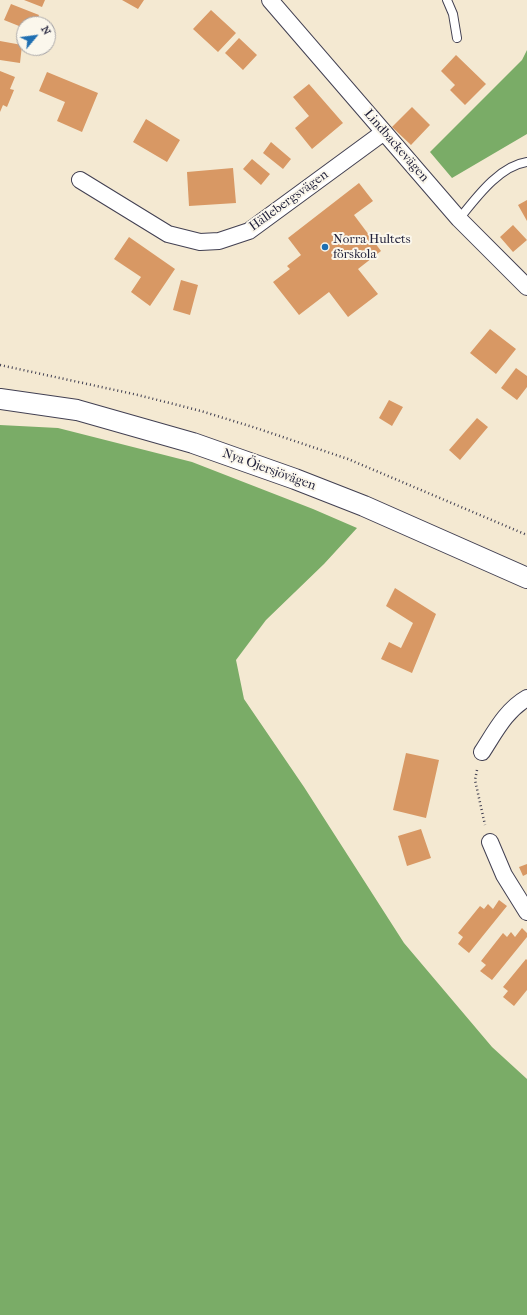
<!DOCTYPE html>
<html>
<head>
<meta charset="utf-8">
<style>
	body { margin:0 }
	#map { position:relative; width:527px; height:1315px; overflow:hidden; background:#f4e9d2; font-family:"IM FELL French Canon",serif }
	canvas { display:block }
	.north { position:absolute; left:16px; top:16px; width:40px; height:40px; box-sizing:border-box; background:#fbf7ec; border:1px solid #a4a2a5; border-radius:50%; rotate:61deg; font-size:11px; font-weight:700; line-height:16px; text-align:center; color:#22223b }
	.north::after { content:''; display:block; margin:auto; width:14px; height:18px; background:#1f6fb2; clip-path:polygon(50% 0,100% 100%,50% 72%,0 100%) }
</style>
</head>
<body>
<div id="map">
<canvas width="527" height="1315"></canvas>
<div class="north">N</div>
</div>
<script>
const c = document.querySelector('canvas').getContext('2d');
c.lineJoin = 'round';
function paint(path, color) { c.fillStyle = color; c.fill(path, 'evenodd'); }
function strokePath(path, color, width, dash) { c.strokeStyle = color; c.lineWidth = width; c.lineCap = dash ? 'butt' : 'round'; c.setLineDash(dash || []); c.stroke(path); }
function drawText(font, color, halo, rows, align = 'center') {
  c.font = font + ' "IM FELL French Canon",serif'; c.lineWidth = 4; c.setLineDash([]); c.textBaseline = 'middle'; c.strokeStyle = halo; c.fillStyle = color; for (const [text, x, y, turn = 0] of rows) {
    c.save(); c.translate(x, y); c.rotate((+turn || 0) * Math.PI / 180); c.textAlign = isNaN(turn) ? turn : align; if (halo) c.strokeText(text, 0, 0); c.fillText(text, 0, 0); c.restore();
  }
}
paint(new Path2D(`
	M527 50V134L452 178 430 152 522 60Z
	M0 425 58 428 192 462 313 509 357 528 324 564 266 620 236 660 244 699 304 787 404 943 492 1047 527 1079V1315H0Z`), '#7aac67');
paint(new Path2D(`
	M24 0H45L42 7Z
	M122 0H144L138 9Z
	M11 4 39 15 35 24H24V28L4 20Z
	M211 10 236 33 218 52 193 29Z
	M239 38 257 55 243 70 225 53Z
	M0 41 22 45 20 63 0 60Z
	M456 55 486 84 465 105 450 90 455 85 441 71Z
	M0 71 15 77 10 89 14 90 7 107 3 105 0 112Z
	M47 72 98 93 82 132 57 121 65 102 39 91Z
	M309 84 343 123 312 149 295 128 309 116 293 97Z
	M412 107 430 125 411 145 392 127Z
	M146 119 180 140 167 162 133 142Z
	M271 142 291 159 283 169 263 153Z
	M252 159 270 174 261 185 243 169Z
	M233 168 236 203 189 206 187 172Z
	M359 183 373 201 354 215 381 251 358 269 378 294 348 317 329 292 299 315 273 282 290 269 287 266 301 255 288 238Z
	M527 200V221L518 205Z
	M513 225 527 240 513 252 500 237Z
	M129 237 175 269 150 306 131 292 141 277 114 259Z
	M181 280 198 285 190 315 173 310Z
	M490 329 516 349 496 374 470 353Z
	M516 368 527 376V387L517 400 501 388Z
	M389 400 403 407 392 426 379 418Z
	M477 418 488 427 460 460 449 450Z
	M395 588 436 614 412 673 381 659 389 642 401 648 413 623 386 606Z
	M406 753 439 760 426 818 393 810Z
	M421 829 431 858 407 866 398 836Z
	M527 864V874L523 876 519 867Z
	M499 900 507 906 469 953 458 944 463 937 458 933 480 906 484 909 488 904 493 909Z
	M522 928 527 933V937L492 980 480 971 486 965 481 961 503 933 507 937 511 932 515 937Z
	M526 959 527 960V990L514 1006 503 997 508 991 503 987Z`), '#d89864');
const service = new Path2D(`
	M447 0 453 14 457 38
	M459 219C476 198 499 166 527 162`);
const minor = new Path2D(`
	M270 0 459 219 527 287
	M80 180 168 234 200 242 219 241 249 231 384 132
	M482 752C495 732 506 710 527 698
	M490 842 504 875 527 912`);
const tertiary = new Path2D(`
	M0 399 77 410 193 443 295 479 364 506 527 578`);
strokePath(service, '#424052', 10);
strokePath(minor, '#424052', 18);
strokePath(tertiary, '#424052', 22);
strokePath(new Path2D(`
	M0 365 138 395 201 411 256 428 348 459 527 535
	M477 770 475 780 485 825`), '#424052', 2.5, [1, 3]);
strokePath(service, '#fff', 8);
strokePath(minor, '#fff', 16);
strokePath(tertiary, '#fff', 20);
for (const [x, y, r, color] of [
	[325,247,4,"#1f6fb2"]
]) { const dot = new Path2D(); dot.arc(x, y, r, 0, 2 * Math.PI); c.fillStyle = color; c.fill(dot); strokePath(dot, '#fbf7ec', 1.5); }
drawText('13px', '#22223b', '#fbf7ec', [
	["Lindbackevägen",396,146,49],
	["Hällebergsvägen",289,201,-36],
	["Nya Öjersjövägen",269,470,20]
]);
drawText('13px', '#22223b', '#fbf7ec', [
	["Norra Hultets",333,240],
	["förskola",333,255]
], 'left');
</script>
</body>
</html>
